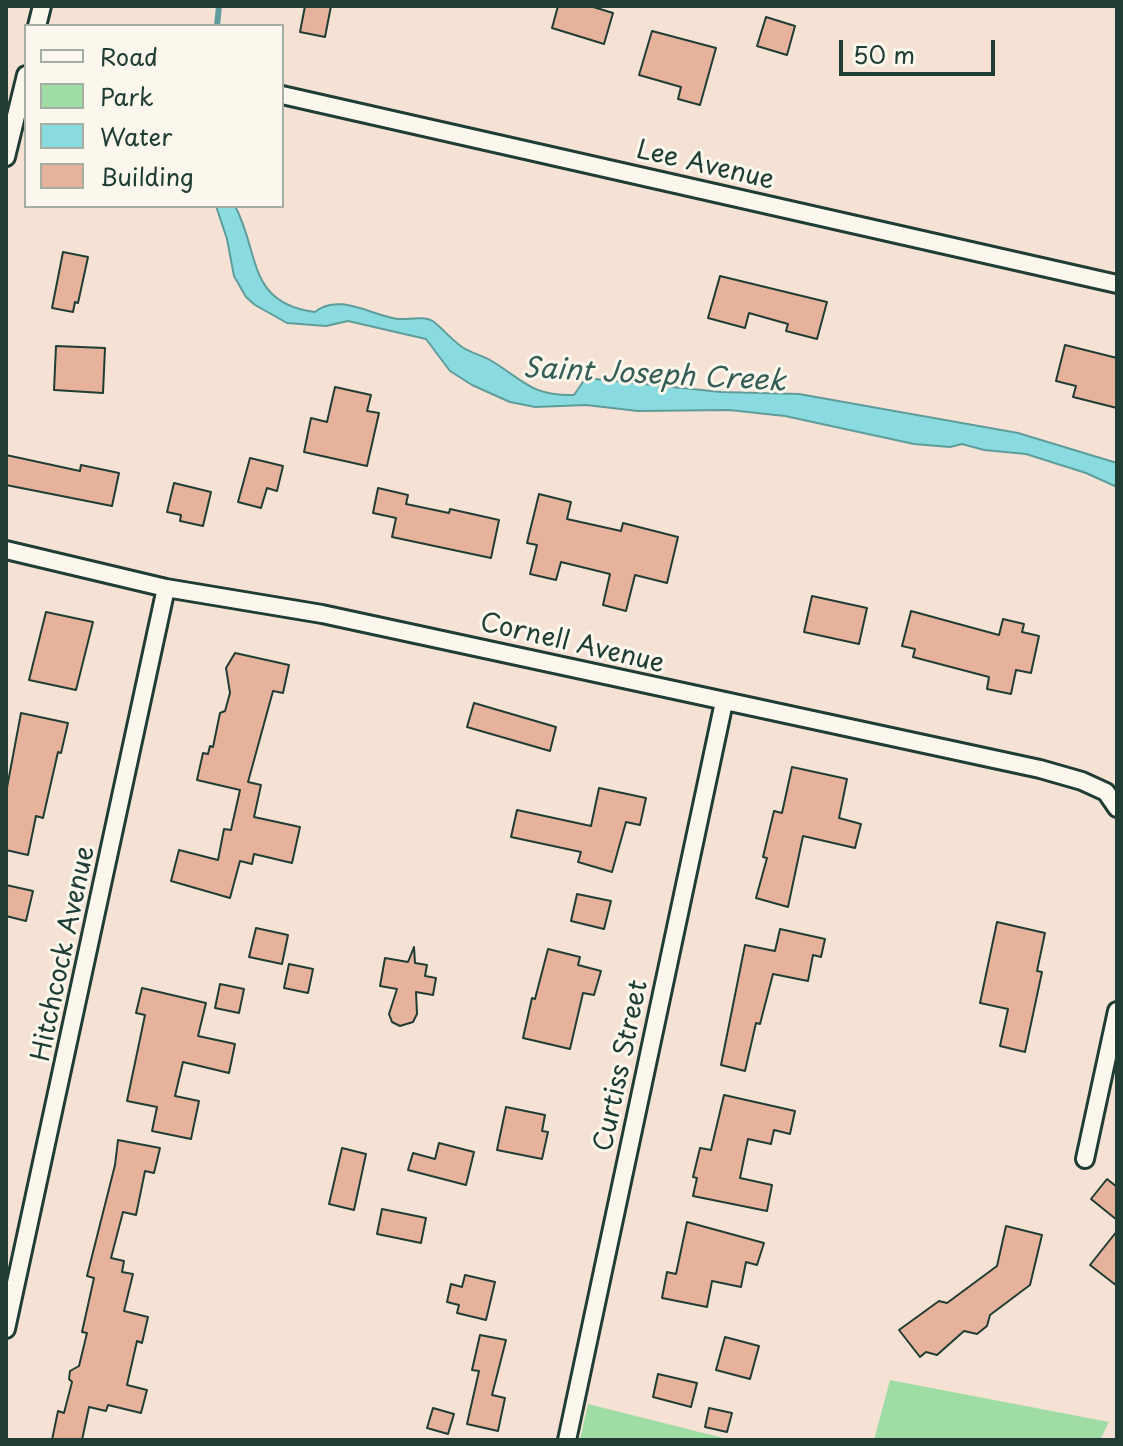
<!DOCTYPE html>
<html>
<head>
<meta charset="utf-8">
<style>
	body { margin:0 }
	#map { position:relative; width:1123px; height:1446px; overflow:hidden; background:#f5e2d4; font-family:"Playpen Sans",sans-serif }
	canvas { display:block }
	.frame { position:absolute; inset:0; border:8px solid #1f3d34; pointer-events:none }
	.legend { position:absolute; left:24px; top:24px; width:260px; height:184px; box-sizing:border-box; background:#fbf7ec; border:2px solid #a3ada2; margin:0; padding:10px 14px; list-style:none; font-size:24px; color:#1f3d34 }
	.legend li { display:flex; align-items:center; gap:16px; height:40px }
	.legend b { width:40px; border:2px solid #a3ada2 }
	.scale { position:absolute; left:839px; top:40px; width:156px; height:36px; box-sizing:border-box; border:4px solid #1f3d34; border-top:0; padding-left:10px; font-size:24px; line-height:28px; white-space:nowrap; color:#1f3d34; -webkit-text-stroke:6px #fbf7ec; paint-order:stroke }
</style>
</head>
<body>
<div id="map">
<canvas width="1123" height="1446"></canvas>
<div class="frame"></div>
<ul class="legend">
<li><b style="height:10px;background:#fbf7ec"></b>Road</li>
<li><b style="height:22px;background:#9fdda5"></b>Park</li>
<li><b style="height:22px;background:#8adbe0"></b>Water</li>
<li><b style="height:22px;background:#e7b29b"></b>Building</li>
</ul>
<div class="scale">50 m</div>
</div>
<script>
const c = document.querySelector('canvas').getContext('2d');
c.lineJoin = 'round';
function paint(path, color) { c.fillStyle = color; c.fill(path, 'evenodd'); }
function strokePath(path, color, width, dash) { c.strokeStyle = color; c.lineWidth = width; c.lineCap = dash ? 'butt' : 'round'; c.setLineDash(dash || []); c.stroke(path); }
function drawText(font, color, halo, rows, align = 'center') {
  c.font = font + ' "Playpen Sans",sans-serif'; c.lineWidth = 6; c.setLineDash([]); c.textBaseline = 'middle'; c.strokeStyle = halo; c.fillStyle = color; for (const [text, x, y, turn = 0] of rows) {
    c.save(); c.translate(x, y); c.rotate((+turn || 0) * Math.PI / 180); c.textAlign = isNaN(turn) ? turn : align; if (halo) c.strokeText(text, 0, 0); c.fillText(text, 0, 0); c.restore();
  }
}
paint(new Path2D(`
	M890 1380 1109 1422 1100 1440H874Z
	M588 1404 731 1440H580Z`), '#9fdda5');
const water = new Path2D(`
	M216 206H235C260 252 246 303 315 312 338 292 373 316 398 319 408 320 425 315 434 322 444 330 452 340 462 347 471 353 481 355 490 360 524 380 530 396 574 395L585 379H595L721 392 799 394 1018 433 1117 463V487L1086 473 1026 454 984 450 962 444 950 447 914 444 785 416 729 410 638 411 586 405 535 407 510 402 472 385 450 371 426 339 348 321 326 326 287 323 255 305 246 297 234 276 227 239Z`);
paint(water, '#8adbe0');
strokePath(water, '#5f9c9b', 2);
strokePath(new Path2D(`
	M217 26 219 6`), '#5f9c9b', 6);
const building = new Path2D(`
	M305 6H331L325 37 300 32Z
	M558 6H590L613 13 604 44 552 28Z
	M766 17 795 26 787 55 757 46Z
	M652 31 716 48 700 105 678 99 681 87 639 75Z
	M63 252 88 257 78 303 75 302 73 312 52 308Z
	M720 276 827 302 817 339 786 331 788 324 749 313 745 328 708 318Z
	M1065 345 1117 358V408L1073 397 1076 386 1056 381Z
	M56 346 105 348 103 393 54 390Z
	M335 387 371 395 367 411 379 413 367 466 304 452 311 418 327 422Z
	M6 455 80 471 81 465 119 473 112 506 6 485Z
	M250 458 283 466 277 491 267 488 261 508 238 502Z
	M174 483 211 492 203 526 180 521 181 515 167 512Z
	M378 488 408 495 406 504 449 513 450 509 499 520 491 558 392 537 396 518 373 513Z
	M539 494 571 502 567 519 621 531 623 523 678 537 667 583 635 575 626 611 603 605 610 574 561 562 556 580 530 574 537 545 527 543Z
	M812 596 867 608 859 644 804 632Z
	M911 611 999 635 1003 619 1024 624 1022 632 1039 636 1031 673 1016 670 1011 694 987 689 989 677 913 657 915 649 902 646Z
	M46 612 93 622 76 690 29 680Z
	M235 653 289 665 283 693 273 691 248 782 261 785 254 817 300 827 292 863 254 854 252 864 240 861 230 898 171 881 179 850 218 860 224 829 231 830 240 790 197 780 203 753 208 754 210 746 213 747 220 713 225 711 230 693 226 668Z
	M474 703 556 727 550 751 467 727Z
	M21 713 68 723 61 753 58 752 43 818 36 816 28 855 6 850V793Z
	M792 767 847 779 839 818 861 824 855 848 803 836 788 907 756 898 767 858 763 857 774 811 782 813Z
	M599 788 646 798 640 825 626 822 612 872 578 862 581 852 511 837 517 810 591 826Z
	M6 885 33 891 26 921 6 916Z
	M577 894 611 901 604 929 571 921Z
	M997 922 1045 933 1037 971 1042 972 1025 1052 1000 1046 1008 1009 980 1003Z
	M256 928 288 935 282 964 249 957Z
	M780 929 825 939 821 957 813 955 808 981 773 974 760 1024 756 1023 745 1071 721 1065 745 945 775 951Z
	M414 947 415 963 427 965 425 976 436 978 433 995 416 992 417 1014 413 1022 400 1026 392 1022 389 1014 397 989 380 986 385 958 408 962Z
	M548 949 580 957 578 965 601 971 594 995 583 993 570 1049 523 1038 532 998 535 999Z
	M289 964 313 969 308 993 284 988Z
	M220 984 244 989 239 1013 215 1008Z
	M142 988 206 1003 198 1036 235 1044 229 1073 183 1062 175 1096 199 1101 191 1139 152 1131 157 1107 127 1101 145 1015 136 1013Z
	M724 1095 795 1111 790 1134 774 1130 771 1144 748 1139 740 1178 772 1185 767 1211 693 1196 697 1178 693 1177 700 1148 711 1150Z
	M506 1107 545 1115 542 1131 548 1132 542 1159 497 1150Z
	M118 1140 160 1148 154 1173 145 1171 136 1215 123 1212 111 1258 124 1261 122 1272 133 1274 124 1311 148 1317 142 1343 137 1341 127 1385 147 1390 141 1413 108 1405 106 1411 89 1407 82 1440H52L58 1411 64 1413 72 1382 69 1379 70 1371 79 1366 87 1333 82 1332 94 1278 87 1276 115 1165Z
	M439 1143 474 1152 466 1185 408 1170 413 1153 435 1159Z
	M342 1148 366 1154 354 1210 329 1204Z
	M1107 1179 1117 1187V1220L1091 1199Z
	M382 1209 426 1218 421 1243 377 1234Z
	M687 1222 764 1243 757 1265 746 1262 741 1287 712 1281 707 1307 662 1298 667 1272 676 1274Z
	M1006 1226 1042 1235 1030 1285 990 1315 987 1326 977 1334 964 1331 937 1355 926 1352 920 1357 899 1330 939 1301 947 1303 997 1266Z
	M1117 1231V1286L1090 1265Z
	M465 1275 495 1282 486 1320 457 1313 459 1305 447 1302 451 1284 462 1287Z
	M480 1335 506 1340 492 1395 505 1398 498 1431 467 1424 479 1371 472 1370Z
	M725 1337 759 1346 750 1379 716 1370Z
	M658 1374 697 1383 691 1407 653 1397Z
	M433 1408 454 1414 448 1434 427 1428Z
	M709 1408 732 1413 727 1432 705 1427Z`);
paint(building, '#e7b29b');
strokePath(building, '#1f3d34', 2);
const minor = new Path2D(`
	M37 26 42 6
	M282 95 1117 284
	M6 157 26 75
	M6 550 166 588 322 614 1040 769 1082 781 1106 792 1117 808
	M1085 1159 1117 1011
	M6 1329 166 588
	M567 1440 724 702`);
strokePath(minor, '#1f3d34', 22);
strokePath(minor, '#fbf7ec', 16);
drawText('26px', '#1f3d34', '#fbf7ec', [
	["Lee Avenue",705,166,13],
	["Cornell Avenue",572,644,13],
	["Hitchcock Avenue",64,954,-78],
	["Curtiss Street",622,1066,-78]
]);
drawText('italic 28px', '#345d56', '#fbf7ec', [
	["Saint Joseph Creek",654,376,3]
]);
</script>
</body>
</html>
